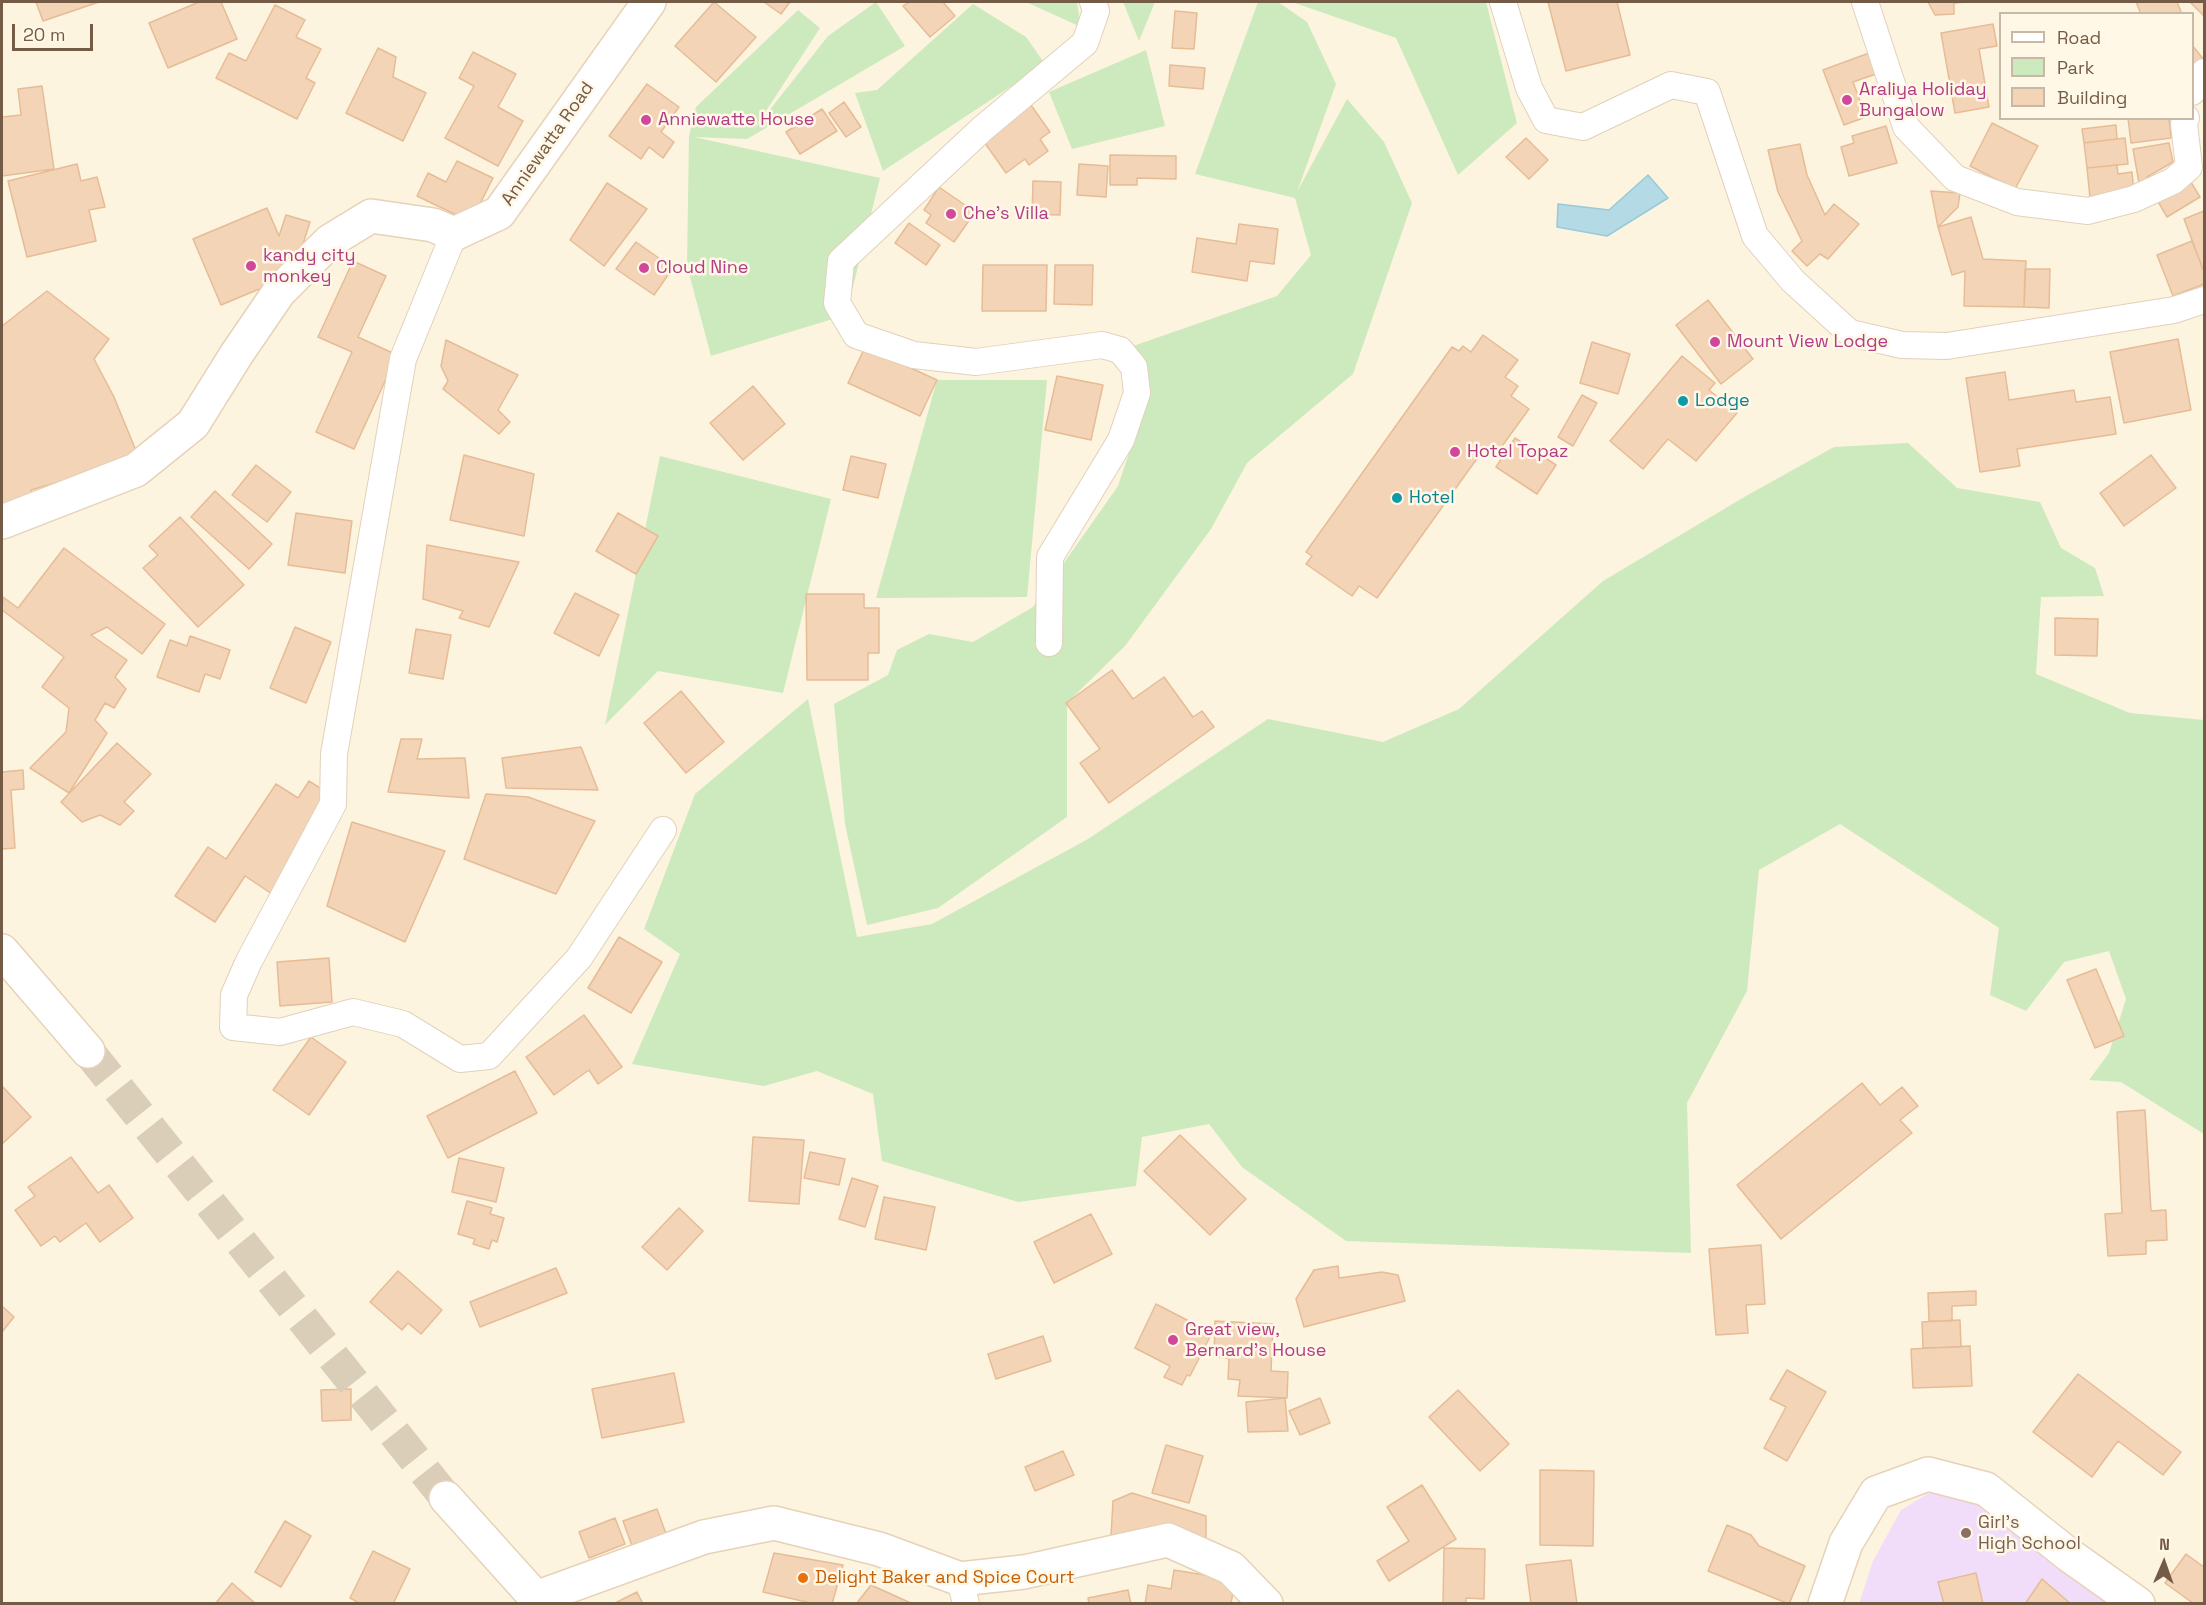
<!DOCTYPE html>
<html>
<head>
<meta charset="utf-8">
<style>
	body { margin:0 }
	#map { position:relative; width:2206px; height:1605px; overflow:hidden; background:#fdf4df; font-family:"Space Grotesk",sans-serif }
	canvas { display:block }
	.frame { position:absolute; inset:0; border:3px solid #745b46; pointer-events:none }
	.legend { position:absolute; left:1999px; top:12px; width:195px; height:108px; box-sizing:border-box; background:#fff8e6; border:2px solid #c7b9a6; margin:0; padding:8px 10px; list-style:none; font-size:18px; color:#745b46 }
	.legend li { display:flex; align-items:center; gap:12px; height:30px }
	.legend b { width:30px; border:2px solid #c7b9a6 }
	.north { position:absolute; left:2134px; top:1533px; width:60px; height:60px; -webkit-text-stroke:4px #fff8e6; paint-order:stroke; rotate:2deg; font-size:16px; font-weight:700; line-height:24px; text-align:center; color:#745b46 }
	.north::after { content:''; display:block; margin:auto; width:21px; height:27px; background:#745b46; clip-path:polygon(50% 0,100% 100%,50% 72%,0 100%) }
	.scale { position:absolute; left:12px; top:24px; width:81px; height:27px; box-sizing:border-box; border:3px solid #745b46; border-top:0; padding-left:8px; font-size:18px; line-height:21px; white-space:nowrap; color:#745b46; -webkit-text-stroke:4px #fff8e6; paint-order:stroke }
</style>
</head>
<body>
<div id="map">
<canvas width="2206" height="1605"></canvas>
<div class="frame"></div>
<ul class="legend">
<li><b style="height:8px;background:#fff"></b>Road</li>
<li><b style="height:16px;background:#cceabe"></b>Park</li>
<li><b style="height:16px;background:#f3d4b6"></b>Building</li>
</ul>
<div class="north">N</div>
<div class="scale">20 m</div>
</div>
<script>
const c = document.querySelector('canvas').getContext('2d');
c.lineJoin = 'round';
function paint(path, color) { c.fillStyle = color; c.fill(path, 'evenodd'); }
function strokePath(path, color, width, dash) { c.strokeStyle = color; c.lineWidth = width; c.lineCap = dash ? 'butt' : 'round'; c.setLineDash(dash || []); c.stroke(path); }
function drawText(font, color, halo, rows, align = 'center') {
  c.font = font + ' "Space Grotesk",sans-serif'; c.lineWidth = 5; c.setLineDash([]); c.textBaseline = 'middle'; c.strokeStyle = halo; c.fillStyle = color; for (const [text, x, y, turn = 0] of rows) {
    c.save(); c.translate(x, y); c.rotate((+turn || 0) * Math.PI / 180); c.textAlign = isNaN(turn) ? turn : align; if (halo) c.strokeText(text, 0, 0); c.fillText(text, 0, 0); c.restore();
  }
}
paint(new Path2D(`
	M1934 1490 1982 1492 2135 1604H1859L1873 1561 1901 1510Z`), '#f1dcf9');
paint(new Path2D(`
	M876 2 905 46 747 139 694 137 880 178 846 315 711 356 687 266 689 136 696 107 798 10 820 28 753 131 828 36Z
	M1026 2H1077L1081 27Z
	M1123 2H1155L1139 41Z
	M1258 2H1278L1307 22 1336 84 1297 192 1347 99 1384 142 1412 203 1353 374 1247 463 1211 529 1125 646 1067 703V817L938 908 867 925 845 824 834 704 888 675 897 650 929 634 973 642 1033 607 1118 486 1146 402 1113 353 1277 296 1311 255 1295 198 1195 174Z
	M1292 2H1486L1517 123 1458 175 1396 38Z
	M973 4 1026 37 1045 64 883 171 855 93 877 90Z
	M1146 50 1165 126 1072 149 1049 92Z
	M937 380H1047L1027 597 876 598Z
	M1908 443 1957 488 2040 502 2061 548 2095 568 2104 596 2041 597 2036 674 2130 713 2204 720V1134L2121 1082 2089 1080 2109 1053 2126 999 2109 951 2064 962 2026 1011 1990 995 1999 928 1840 824 1759 870 1747 991 1687 1103 1691 1253 1346 1241 1242 1167 1209 1124 1142 1137 1136 1186 1018 1202 882 1161 873 1094 817 1071 764 1086 632 1064 680 954 644 929 695 794 808 699 857 937 932 924 1088 839 1268 719 1383 742 1459 709 1603 581 1746 496 1834 447Z
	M660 456 831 499 783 693 658 671 605 725Z`), '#cceabe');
const water = new Path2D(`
	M1648 175 1668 198 1607 236 1557 227 1558 204 1609 210Z`);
paint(water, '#b4dae6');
strokePath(water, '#99c9d9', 1.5);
const building = new Path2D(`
	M36 2H99L43 21Z
	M199 2H221L237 39 168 68 149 23Z
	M714 2 756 37 716 82 675 46Z
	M764 2H790L781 14Z
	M909 2H943L955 16 930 37 903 6Z
	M1548 2H1617L1630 55 1566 71Z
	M1928 2H1966L1954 3V14L1935 15Z
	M2136 2H2177L2182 14H2141Z
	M2190 2H2204V16Z
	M275 5 305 20 296 37 321 49 306 78 315 83 297 119 216 78 229 53 246 61Z
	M1175 11 1197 13 1194 49 1172 48Z
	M1993 24 1997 46 1979 49 1989 107 1955 113 1941 33Z
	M2192 45 2204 60 2192 74Z
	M378 48 396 57 393 77 426 93 403 141 346 113Z
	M473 52 516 74 498 107 523 121 498 166 445 138 474 86 459 78Z
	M1869 53 1876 74 1853 82 1866 117 1844 125 1823 70Z
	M1170 65 1205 68 1203 89 1169 86Z
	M647 84 679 107 661 132 674 142 663 158 649 147 641 159 609 136Z
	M42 86 54 169 2 176V117L21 115 18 89Z
	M1028 101 1050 132 1040 139 1048 151 1029 165 1025 159 1006 173 980 136Z
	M844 102 861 127 846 137 829 113Z
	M822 109 837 131 800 154 786 132Z
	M2128 118H2169L2171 138 2131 143Z
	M1992 123 2038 146 2015 189 1970 166Z
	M2116 125 2117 139 2084 143 2082 129Z
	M1886 126 1897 163 1849 176 1841 147 1854 143 1852 136Z
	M1526 138 1548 160 1529 179 1506 157Z
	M2125 138 2128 164 2087 168 2084 143Z
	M2169 143 2173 162 2147 177 2150 181 2139 183 2133 149Z
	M1800 144 1807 175 1825 215 1834 204 1859 224 1828 259 1820 254 1807 266 1792 251 1802 241 1778 192 1768 150Z
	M1110 155 1176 156V179L1137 178V185H1110Z
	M457 161 493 178 471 222 417 196 428 173 446 182Z
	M77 164 81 181 97 177 105 207 89 210 96 241 27 257 8 181Z
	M1079 164 1108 166 1106 197 1077 195Z
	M2117 165 2118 174 2132 172 2134 193 2090 198 2087 168Z
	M2189 179 2200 197 2167 217 2156 198Z
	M1033 181 1061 182 1060 215 1032 214Z
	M607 183 647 209 604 266 570 240Z
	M939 187 975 212 954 242 926 223 931 215 924 210Z
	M1931 191 1960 193 1958 207 1938 227Z
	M267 208 279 236 286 215 310 222 293 275 221 305 193 239Z
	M2204 211V272L2184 219Z
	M1971 217 1983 259 2026 261 2024 307 1964 306 1965 271 1952 275 1938 227Z
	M909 223 940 245 926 265 895 243Z
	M1239 224 1278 229 1274 264 1250 261 1247 281 1192 272 1197 238 1236 244Z
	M2192 241 2204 272V284L2173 296 2157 255Z
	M636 242 673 268 654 295 616 269Z
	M353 261 386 276 358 337 397 355 354 449 316 432 352 352 318 337Z
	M983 265H1047L1046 311H982Z
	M1055 265H1093L1092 305 1054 304Z
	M2025 269H2050L2049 308 2024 307Z
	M47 291 109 339 94 359 114 397 139 458 31 490 34 505 2 510V326Z
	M1708 300 1753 359 1721 384 1676 325Z
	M1483 335 1518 360 1505 377 1518 386 1511 396 1529 409 1497 453 1486 446 1377 598 1359 586 1352 596 1306 564 1312 556 1306 552 1452 347 1459 351 1463 346 1471 352Z
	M2178 339 2191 410 2124 423 2110 352Z
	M446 340 518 375 498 410 510 422 499 434 443 389 448 381 441 366Z
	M1592 342 1630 354 1618 394 1580 383Z
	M865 347 937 380 920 416 848 383Z
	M1682 356 1715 383 1709 390 1737 413 1696 461 1668 439 1643 469 1610 441Z
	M2005 372 2009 400 2074 390 2076 402 2110 397 2116 434 2017 449 2020 466 1980 472 1966 378Z
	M1057 376 1103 385 1091 440 1045 430Z
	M753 386 785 424 743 460 710 423Z
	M1582 395 1597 403 1573 446 1558 437Z
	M1515 438 1556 465 1537 494 1496 467Z
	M464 455 534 474 524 536 450 520Z
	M2151 455 2176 488 2124 526 2100 493Z
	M851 456 886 464 878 498 843 490Z
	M256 465 291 492 267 522 232 495Z
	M215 491 272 544 249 569 191 517Z
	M296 513 352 521 345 573 288 565Z
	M618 513 658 536 636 574 596 551Z
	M180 517 244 585 198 627 143 568 158 555 149 546Z
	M427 545 519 562 489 627 459 618 463 611 423 599Z
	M64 548 165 624 142 654 107 627 91 635 127 660 115 677 126 689 114 708 105 703 95 720 107 733 69 793 30 768 66 732 69 708 42 687 64 657 2 610 3 597 18 608Z
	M575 593 619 615 599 656 554 633Z
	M806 594H864V608H879V653H868V680H807Z
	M2055 618 2098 619 2097 656 2055 655Z
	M295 627 331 642 306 703 270 688Z
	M416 629 451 635 443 679 409 673Z
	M190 636 230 650 220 679 205 674 199 692 157 677 170 640 187 646Z
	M1112 670 1133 699 1164 677 1193 717 1202 711 1214 727 1109 803 1080 763 1100 749 1066 703Z
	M681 691 724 742 686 773 644 723Z
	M401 739H422L417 759 465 758 469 798 388 792Z
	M117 743 151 774 124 802 134 811 120 825 100 815 82 822 61 802Z
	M581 747 598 790 506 788 502 758Z
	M23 770 24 789 11 790 15 848 2 849V772Z
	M309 781 328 793 304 830 311 835 272 894 245 876 215 922 175 896 208 847 226 859 276 784 298 798Z
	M486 794 528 797 595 821 556 894 464 859Z
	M352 822 445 851 405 942 327 906Z
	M619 937 662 962 631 1013 588 988Z
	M329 958 332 1002 280 1006 277 962Z
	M2096 969 2124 1036 2095 1048 2067 980Z
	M584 1015 622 1067 598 1084 589 1070 554 1095 526 1057Z
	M311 1037 346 1062 309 1115 273 1090Z
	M515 1071 537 1113 448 1158 427 1116Z
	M1862 1083 1880 1105 1902 1087 1918 1106 1900 1120 1912 1133 1781 1239 1737 1185Z
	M2 1086 31 1117 2 1144Z
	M2145 1110 2151 1211 2166 1210 2167 1240 2146 1241V1254L2108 1256 2105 1214 2122 1213 2117 1112Z
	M1180 1135 1246 1199 1210 1235 1144 1171Z
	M753 1137 804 1140 799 1204 749 1201Z
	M810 1152 845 1159 839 1185 804 1178Z
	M71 1157 98 1193 109 1185 133 1218 100 1242 86 1223 60 1242 55 1236 41 1246 15 1210 35 1196 28 1187Z
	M459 1158 504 1168 496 1202 452 1192Z
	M852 1178 878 1186 865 1227 839 1219Z
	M884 1197 935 1207 926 1250 875 1239Z
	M467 1201 492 1208 490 1214 504 1218 497 1242 492 1240 489 1249 473 1244 475 1239 458 1234Z
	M679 1208 703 1231 667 1270 642 1247Z
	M1091 1214 1112 1254 1054 1283 1034 1242Z
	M1761 1245 1765 1304 1746 1305 1748 1333 1716 1335 1709 1249Z
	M1338 1266 1339 1278 1382 1272 1398 1275 1405 1301 1304 1327 1296 1299 1314 1270Z
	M556 1268 567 1293 480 1327 470 1302Z
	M398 1271 442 1310 421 1334 408 1323 402 1330 370 1302Z
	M1976 1291V1305L1952 1306V1321H1929L1928 1293Z
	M1156 1304 1212 1333 1190 1376 1187 1375 1182 1385 1164 1377 1170 1366 1135 1348Z
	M2 1306 14 1317 2 1332Z
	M1960 1320 1961 1347 1923 1348 1922 1322Z
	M1215 1321 1273 1324 1271 1371 1288 1372 1287 1398 1238 1396 1240 1380 1228 1379 1229 1358 1214 1357Z
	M1043 1336 1051 1361 996 1379 988 1354Z
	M1970 1346 1972 1386 1913 1388 1911 1349Z
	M1787 1370 1826 1392 1787 1461 1764 1448 1786 1407 1770 1399Z
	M674 1373 684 1422 602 1438 592 1389Z
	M2078 1374 2181 1452 2163 1475 2118 1441 2092 1477 2033 1432Z
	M351 1389V1420L322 1421 321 1390Z
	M1458 1390 1509 1444 1480 1471 1429 1417Z
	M1285 1398 1288 1431 1248 1432 1246 1402Z
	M1320 1398 1330 1423 1300 1435 1289 1411Z
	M1166 1445 1203 1456 1189 1503 1152 1493Z
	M1063 1451 1074 1475 1035 1491 1025 1467Z
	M1540 1470 1594 1471 1593 1546 1540 1545Z
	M1422 1485 1456 1539 1389 1581 1377 1561 1409 1541 1387 1507Z
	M1132 1493 1206 1516V1539L1111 1536 1113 1501Z
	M657 1509 669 1542 635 1554 623 1521Z
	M615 1518 625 1544 589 1558 579 1532Z
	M285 1521 311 1536 281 1587 255 1572Z
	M1727 1525 1751 1535 1759 1546 1805 1566 1789 1604 1708 1571Z
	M1444 1548 1485 1549 1484 1599 1466 1598V1604H1443Z
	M373 1551 410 1569 393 1604H361L350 1598Z
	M774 1553 843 1565 832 1604H815L763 1592Z
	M2186 1554 2204 1567V1604H2194L2165 1583Z
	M1571 1560 1577 1604H1531L1526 1565Z
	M1174 1570 1235 1580 1231 1604H1145L1148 1585 1171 1589Z
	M1976 1573 1983 1604H1944L1938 1582Z
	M2042 1579 2071 1604H2025Z
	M232 1583 256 1604H215Z
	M871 1585 913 1604H856Z
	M1128 1590 1131 1604H1089L1088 1598Z
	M637 1592 643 1604H613Z`);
paint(building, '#f3d4b6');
strokePath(building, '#e6bc96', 1.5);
strokePath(new Path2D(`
	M88 1051 446 1498`), '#dbceb9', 33, [33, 16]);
const street = new Path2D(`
	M1503 2 1529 88 1546 120 1583 127 1671 85 1707 92 1755 236 1793 281 1850 333 1902 345 1947 346 2174 310 2204 300
	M1865 2 1906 127 1955 178 2017 202 2088 211 2134 199 2173 181 2189 167 2184 124 2186 118
	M2192 92 2195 84 2204 72
	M454 234 403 359 334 754 333 804 249 961 234 995 233 1027 280 1032 353 1012 403 1024 460 1059 489 1056 579 958 663 830
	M1049 643 1050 557 1121 440 1137 393 1134 367 1120 350 1102 345 976 362 914 355 856 335 837 303 841 261 982 129 1085 43 1096 11 1093 2
	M960 1579 966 1604`);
const secondary = new Path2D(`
	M2 522 136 470 193 424 236 355 279 292 330 241 371 216 433 225 454 234 499 213 649 2
	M2 951 88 1051
	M446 1498 536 1598 704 1537 774 1523 879 1549 960 1579 1024 1572 1168 1540 1231 1568 1266 1604
	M1825 1604 1846 1543 1876 1493 1928 1474 1986 1489 2069 1555 2138 1604`);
strokePath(street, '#e1d1bb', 28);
strokePath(secondary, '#e6d2b9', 36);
strokePath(street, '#fff', 26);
strokePath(secondary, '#fff', 33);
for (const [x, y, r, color] of [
	[1847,100,6,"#d1479c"],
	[646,120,6,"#d1479c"],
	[951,214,6,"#d1479c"],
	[251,266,6,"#d1479c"],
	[644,268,6,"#d1479c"],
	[1715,342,6,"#d1479c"],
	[1683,401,6,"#0f9aa8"],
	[1455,452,6,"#d1479c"],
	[1397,498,6,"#0f9aa8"],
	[1173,1340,6,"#d1479c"],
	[1966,1533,6,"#8d6e63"],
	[803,1578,6,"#e8710a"]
]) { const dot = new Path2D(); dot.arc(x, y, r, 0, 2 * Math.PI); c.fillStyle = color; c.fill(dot); strokePath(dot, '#fff8e6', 2); }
drawText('18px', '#b23c85', '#fff8e6', [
	["Araliya Holiday",1859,90],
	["Bungalow",1859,111],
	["Anniewatte House",658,120],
	["Che's Villa",963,214],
	["kandy city",263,256],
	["monkey",263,277],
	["Cloud Nine",656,268],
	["Mount View Lodge",1727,342],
	["Hotel Topaz",1467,452],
	["Great view,",1185,1330],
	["Bernard's House",1185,1351]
], 'left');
drawText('18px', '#745b46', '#fff8e6', [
	["Anniewatta Road",548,144,-55]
]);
drawText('18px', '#0d838f', '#fff8e6', [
	["Lodge",1695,401],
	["Hotel",1409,498]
], 'left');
drawText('18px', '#785e54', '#fff8e6', [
	["Girl's",1978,1523],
	["High School",1978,1544]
], 'left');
drawText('18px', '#c56008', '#fff8e6', [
	["Delight Baker and Spice Court",815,1578]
], 'left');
</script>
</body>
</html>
